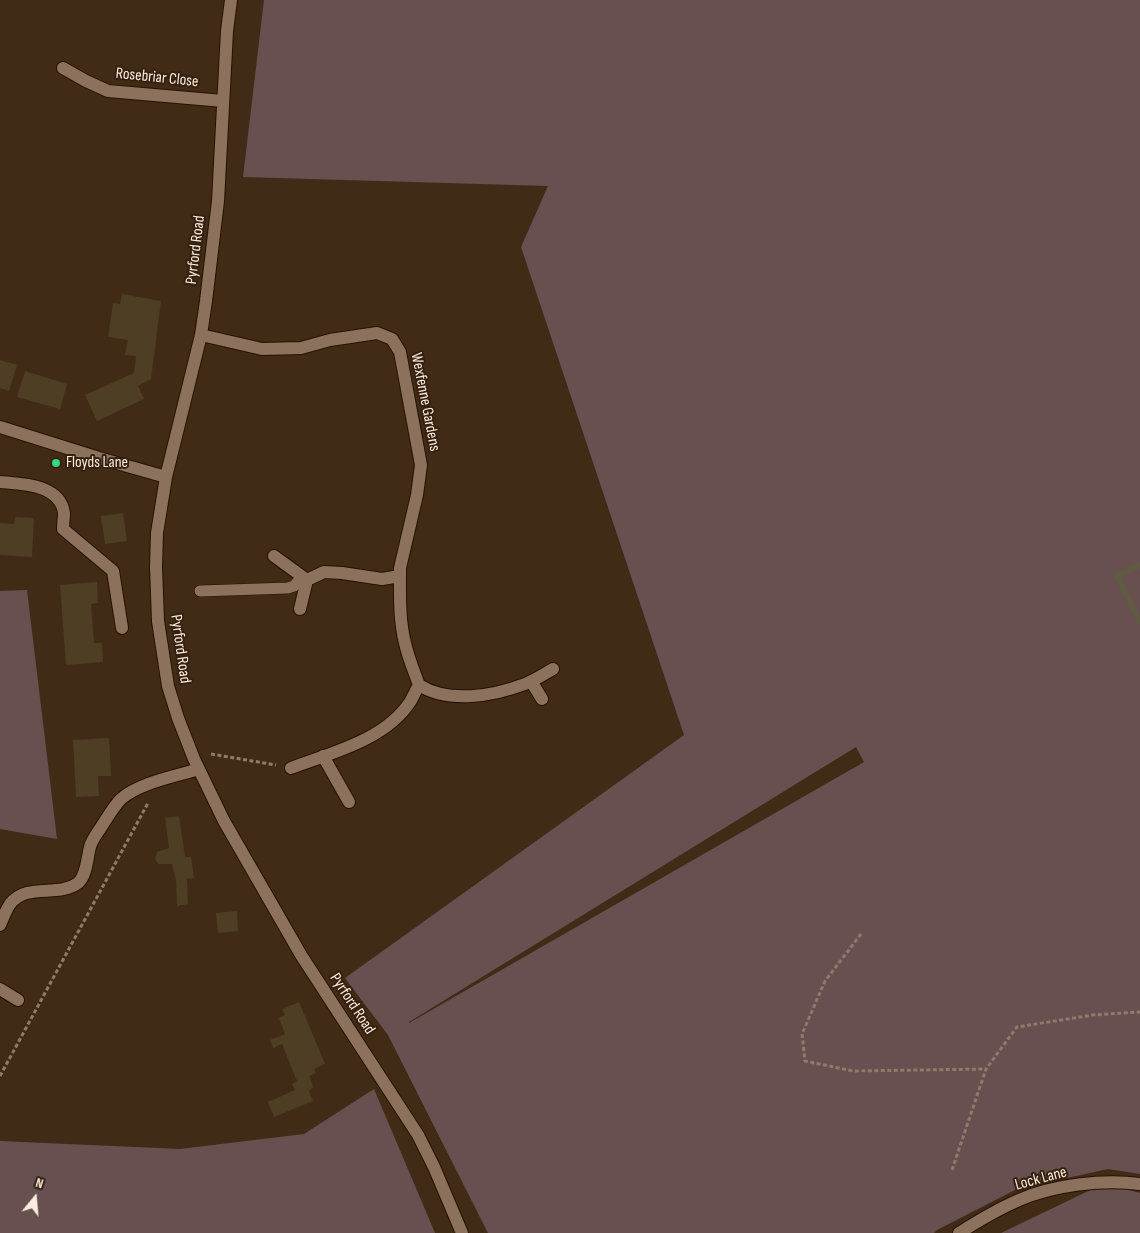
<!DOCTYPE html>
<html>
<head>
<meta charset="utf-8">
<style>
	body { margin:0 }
	#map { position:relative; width:1140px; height:1233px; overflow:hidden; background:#412b17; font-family:"Sofia Sans Condensed",sans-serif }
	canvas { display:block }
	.north { position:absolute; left:10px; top:1173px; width:50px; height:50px; -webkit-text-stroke:4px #36210e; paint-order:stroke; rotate:17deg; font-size:14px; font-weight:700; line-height:20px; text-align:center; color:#fbece0 }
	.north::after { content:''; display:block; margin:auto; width:18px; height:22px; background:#fbece0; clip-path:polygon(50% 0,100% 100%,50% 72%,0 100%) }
</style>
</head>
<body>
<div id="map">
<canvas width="1140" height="1233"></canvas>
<div class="north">N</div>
</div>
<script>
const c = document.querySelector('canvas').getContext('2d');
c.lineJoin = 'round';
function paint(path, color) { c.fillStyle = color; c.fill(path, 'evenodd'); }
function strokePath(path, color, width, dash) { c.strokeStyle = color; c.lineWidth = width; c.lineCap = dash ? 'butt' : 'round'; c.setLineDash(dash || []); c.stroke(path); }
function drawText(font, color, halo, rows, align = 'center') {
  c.font = font + ' "Sofia Sans Condensed",sans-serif'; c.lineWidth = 4; c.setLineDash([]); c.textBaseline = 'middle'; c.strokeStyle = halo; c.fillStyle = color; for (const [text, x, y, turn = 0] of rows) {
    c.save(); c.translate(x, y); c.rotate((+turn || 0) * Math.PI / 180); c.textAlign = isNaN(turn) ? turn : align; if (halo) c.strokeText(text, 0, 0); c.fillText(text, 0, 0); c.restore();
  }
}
paint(new Path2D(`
	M264 0H1140V1174L1108 1169 1017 1189 937 1230 934 1233H488L388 1035 345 978 684 735 521 247 548 186 243 177ZM856 747 864 762 409 1023V1022Z
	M27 590 57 839 0 829V591Z
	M374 1089 435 1233H0V1141L180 1149 304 1134Z
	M1105 1183 1140 1193V1233H1001Z`), '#67504f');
strokePath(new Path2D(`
	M1140 565 1117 576 1140 622`), '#615943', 7);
paint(new Path2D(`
	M122 294 161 301 151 379 138 386 144 399 97 421 85 395 134 373 136 356 125 355 128 340 108 337 113 303 120 304Z
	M0 360 17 365 9 391 0 388Z
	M25 371 67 384 60 409 17 397Z
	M123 513 127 541 105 544 101 516Z
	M15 517 34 518 32 557 0 555V523L14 524Z
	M97 582 98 603 91 604 94 643H102L103 662 66 665 60 585Z
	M109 738 111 776H98L99 796 76 797 73 740Z
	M179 816 185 857H191L194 878 187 879 188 904 177 906 176 880 172 864H158L155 859 157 852 169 848 165 818Z
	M237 911 238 931 218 933 216 913Z
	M299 1002 325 1064 314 1069 316 1073 309 1076 313 1087 309 1091 313 1101 274 1117 268 1102 295 1090 292 1084 297 1081 282 1044 273 1048 270 1040 285 1034 279 1018 285 1015 282 1009Z`), '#4d3e24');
const lane = new Path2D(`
	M200 591 288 588 294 586 302 577`);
const street = new Path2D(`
	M231 0 227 31 218 201 206 301 201 335 166 477 157 533 156 567 158 621 168 686 178 718 194 759 224 821 301 955 418 1135 434 1167 462 1233
	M63 68 86 81 108 91 223 101
	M201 335 262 349 301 348 330 340 377 333 392 339 400 352 421 465 417 495 400 568C400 593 399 620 405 643 408 657 414 671 419 685
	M0 427 99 458 166 477
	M0 482C22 484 60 484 64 513 64 518 63 524 63 529L113 571 122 628
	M274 556 307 580 300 609
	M307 580 324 572 342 573 382 579 400 576
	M531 681 542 699
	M323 756 349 802
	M291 768C331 753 385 740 410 702 413 697 416 690 419 685 449 704 493 696 525 684 535 680 544 674 553 669
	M0 925C3 918 6 910 10 904 27 882 58 898 78 883 87 875 87 858 90 847 92 839 99 831 103 824 109 815 114 806 121 799 138 783 177 776 199 769
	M0 989 18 1000
	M959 1233C978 1221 998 1209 1019 1200 1053 1185 1103 1179 1140 1184`);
strokePath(lane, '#271202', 12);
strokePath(street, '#271202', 14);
strokePath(new Path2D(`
	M211 754 276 765
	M861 934 825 981 802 1034 805 1061 853 1071 986 1069
	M0 1076 148 803
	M952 1170 986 1069 1017 1027 1093 1015 1140 1012`), '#8e7b6a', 3, [4, 2.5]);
strokePath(lane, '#8c725d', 11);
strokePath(street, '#8c725d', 12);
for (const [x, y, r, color] of [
	[56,463,5,"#32d882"]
]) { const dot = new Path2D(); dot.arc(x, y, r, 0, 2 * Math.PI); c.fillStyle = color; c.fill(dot); strokePath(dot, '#36210e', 2); }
drawText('16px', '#fbece0', '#36210e', [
	["Rosebriar Close",157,78,6],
	["Pyrford Road",196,250,-83],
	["Wexfenne Gardens",425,402,79],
	["Pyrford Road",180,649,82],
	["Pyrford Road",352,1004,57],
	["Lock Lane",1041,1179,-15]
]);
drawText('16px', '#fbece0', '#36210e', [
	["Floyds Lane",66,463]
], 'left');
</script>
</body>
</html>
